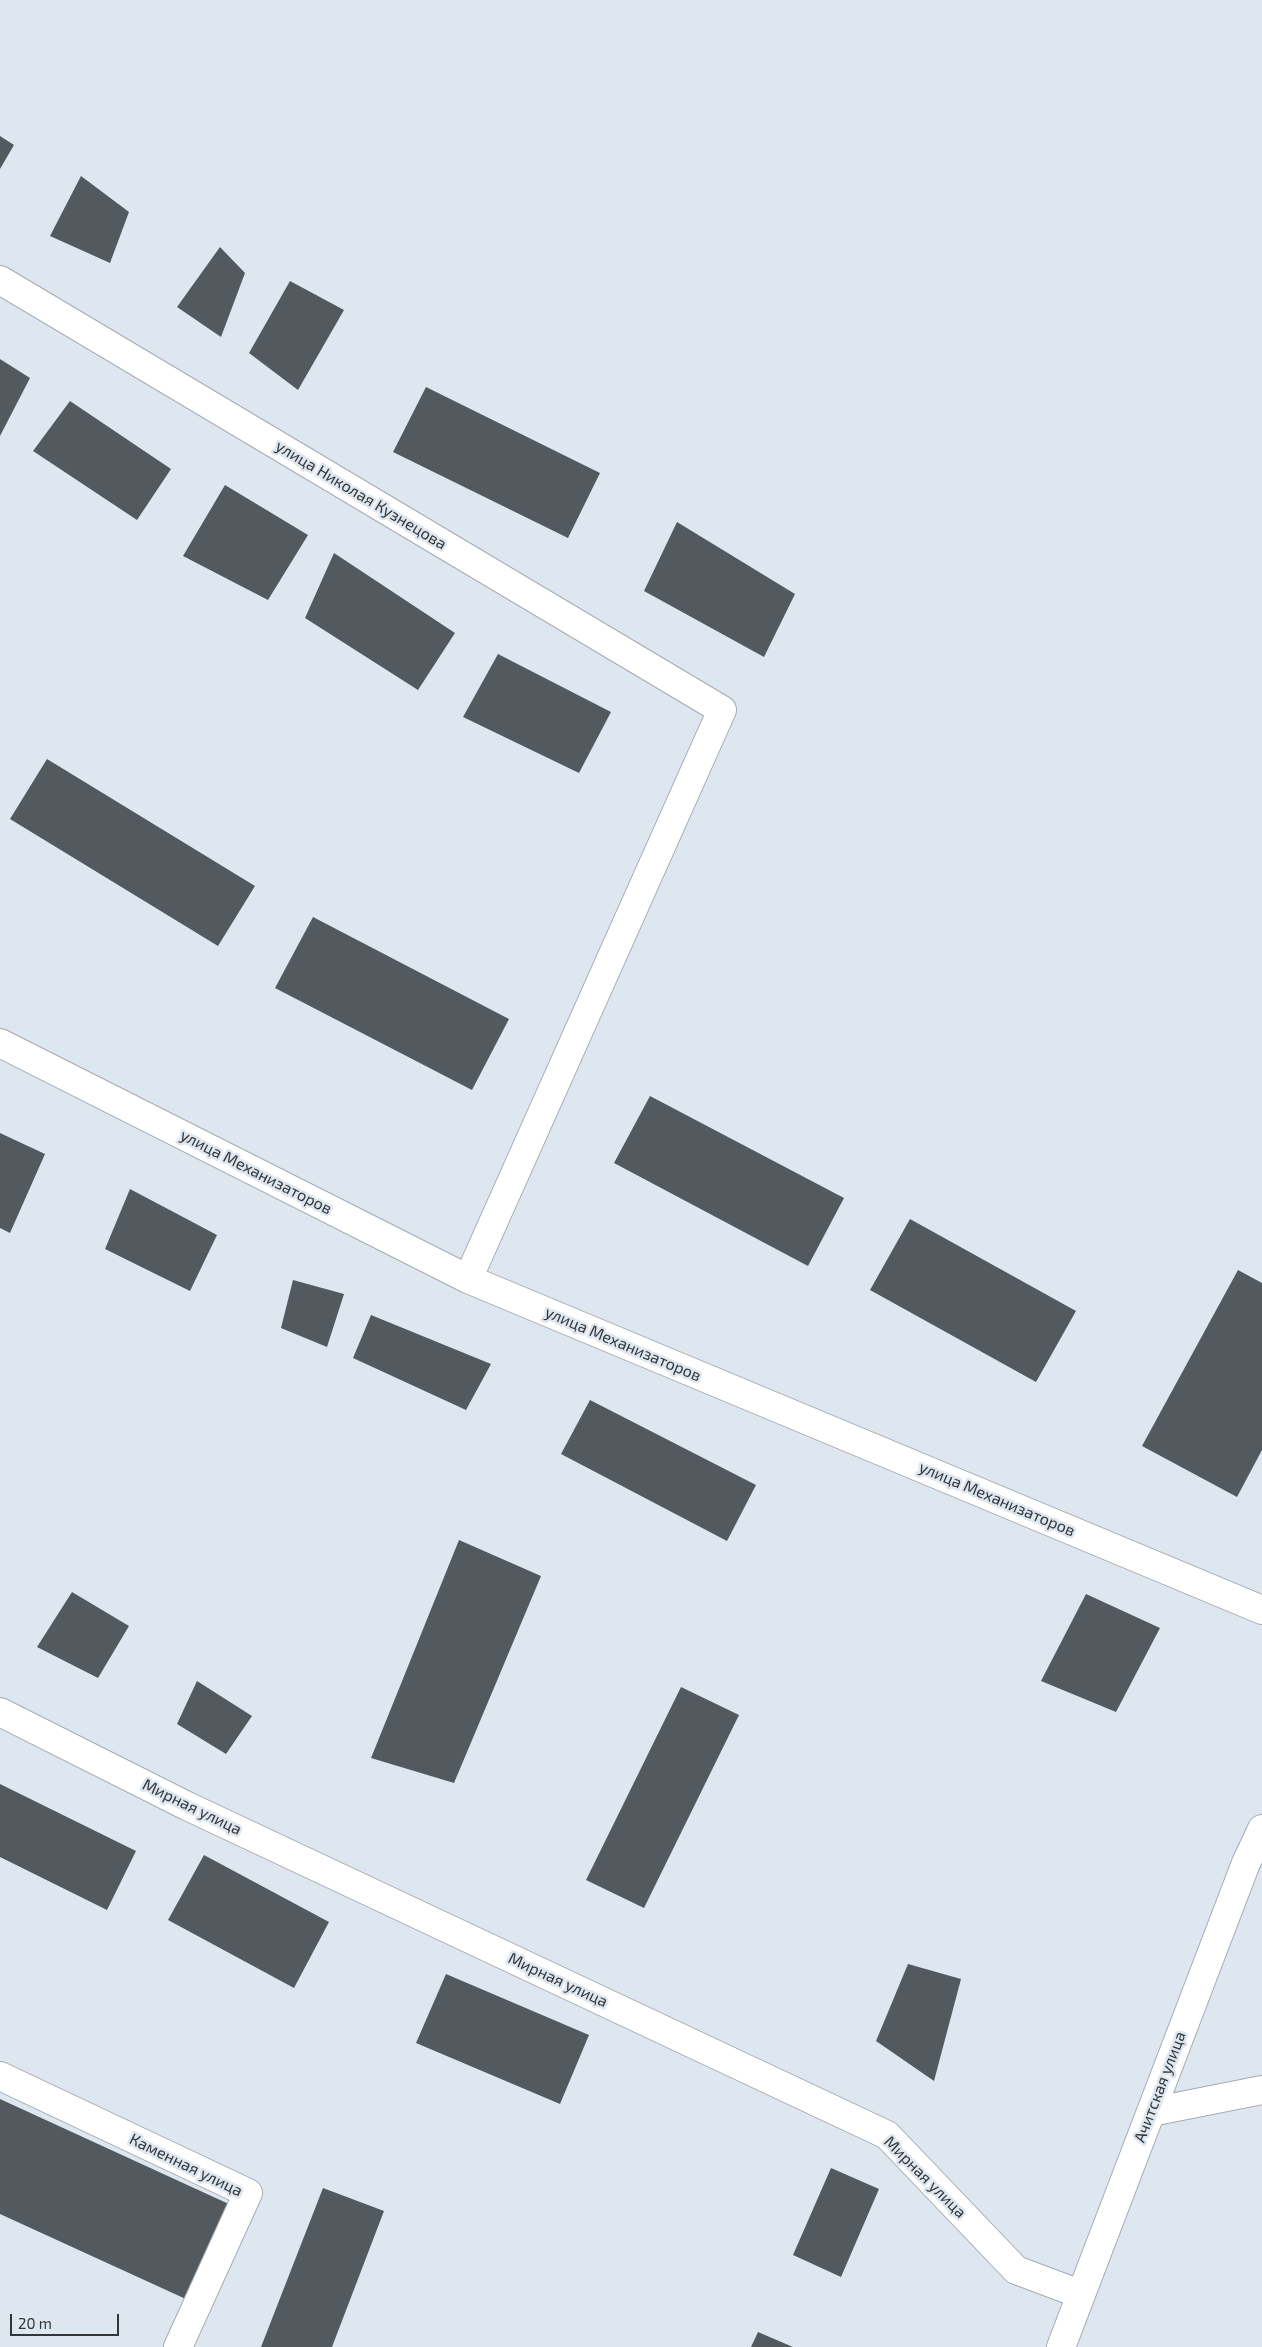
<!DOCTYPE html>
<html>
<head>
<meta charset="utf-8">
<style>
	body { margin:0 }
	#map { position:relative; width:1262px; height:2347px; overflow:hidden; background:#dee7ef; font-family:"Exo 2",sans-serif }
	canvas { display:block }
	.scale { position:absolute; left:10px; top:2314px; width:109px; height:22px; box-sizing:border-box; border:2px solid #323639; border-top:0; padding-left:6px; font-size:15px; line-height:18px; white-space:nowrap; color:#323639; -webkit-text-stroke:4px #dee7ef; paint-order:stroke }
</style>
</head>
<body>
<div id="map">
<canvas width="1262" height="2347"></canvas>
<div class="scale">20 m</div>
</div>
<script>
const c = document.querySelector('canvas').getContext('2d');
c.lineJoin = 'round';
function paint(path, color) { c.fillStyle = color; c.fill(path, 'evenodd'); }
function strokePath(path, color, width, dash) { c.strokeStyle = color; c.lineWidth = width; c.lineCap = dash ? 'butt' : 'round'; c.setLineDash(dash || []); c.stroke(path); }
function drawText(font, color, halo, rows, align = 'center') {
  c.font = font + ' "Exo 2",sans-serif'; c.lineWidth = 5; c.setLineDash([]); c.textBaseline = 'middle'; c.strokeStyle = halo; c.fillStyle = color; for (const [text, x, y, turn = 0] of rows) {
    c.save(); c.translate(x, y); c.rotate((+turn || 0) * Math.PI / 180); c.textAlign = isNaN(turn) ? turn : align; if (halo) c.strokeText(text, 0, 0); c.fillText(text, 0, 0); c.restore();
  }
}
paint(new Path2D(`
	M0 136 14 145 0 169Z
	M81 176 129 212 110 263 50 236Z
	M220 247 245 273 221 337 177 307Z
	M290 281 344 310 298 390 249 353Z
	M0 359 30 378 0 436Z
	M426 387 600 473 568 538 393 452Z
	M70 401 171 469 137 520 33 451Z
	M225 485 308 535 268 600 183 556Z
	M677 522 795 594 764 657 644 591Z
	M334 553 455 633 418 690 305 618Z
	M498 654 611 712 579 773 463 717Z
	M47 759 255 886 218 946 10 819Z
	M313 917 509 1019 472 1090 275 988Z
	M650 1096 844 1198 808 1266 614 1163Z
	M0 1133 45 1154 10 1233 0 1228Z
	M130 1189 217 1235 190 1291 105 1249Z
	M910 1219 1076 1311 1036 1382 870 1290Z
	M1238 1270 1262 1283V1450L1237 1497 1142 1446Z
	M293 1280 344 1294 327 1347 281 1328Z
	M371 1315 491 1364 466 1410 353 1358Z
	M590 1400 756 1485 727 1541 561 1454Z
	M459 1540 541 1576 454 1783 371 1758Z
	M72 1592 129 1626 98 1678 37 1647Z
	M1086 1594 1160 1628 1116 1712 1041 1681Z
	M197 1681 252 1716 226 1754 177 1724Z
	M681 1687 739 1715 644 1908 586 1880Z
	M0 1784 136 1851 107 1910 0 1857Z
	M204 1855 329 1922 294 1988 168 1920Z
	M908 1964 961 1979 934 2081 876 2041Z
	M446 1974 589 2035 560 2104 416 2043Z
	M0 2099 231 2205 188 2300 0 2214Z
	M831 2168 879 2189 841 2277 793 2255Z
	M323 2188 384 2211 332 2347H261Z
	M758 2332 793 2347H751Z`), '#525a60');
const minor = new Path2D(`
	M0 280 722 710 468 1279
	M0 1043 468 1279 1262 1610
	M0 1712 187 1806 887 2135 1016 2270 1080 2294
	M0 2076 248 2193 178 2347
	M1151 2112 1262 2090`);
const primary = new Path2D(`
	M1061 2347 1246 1863 1262 1829`);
strokePath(minor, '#a3abb3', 30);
strokePath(primary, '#a3abb3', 30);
strokePath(minor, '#fff', 28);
strokePath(primary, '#fff', 28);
drawText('16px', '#323639', '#dee7ef', [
	["улица Николая Кузнецова",361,495,31],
	["улица Механизаторов",256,1172,27],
	["улица Механизаторов",623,1344,23],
	["улица Механизаторов",997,1499,23],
	["Мирная улица",192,1807,26],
	["Мирная улица",558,1980,25],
	["Ачитская улица",1160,2087,-69],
	["Каменная улица",186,2165,26],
	["Мирная улица",925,2177,45]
]);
</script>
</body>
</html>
